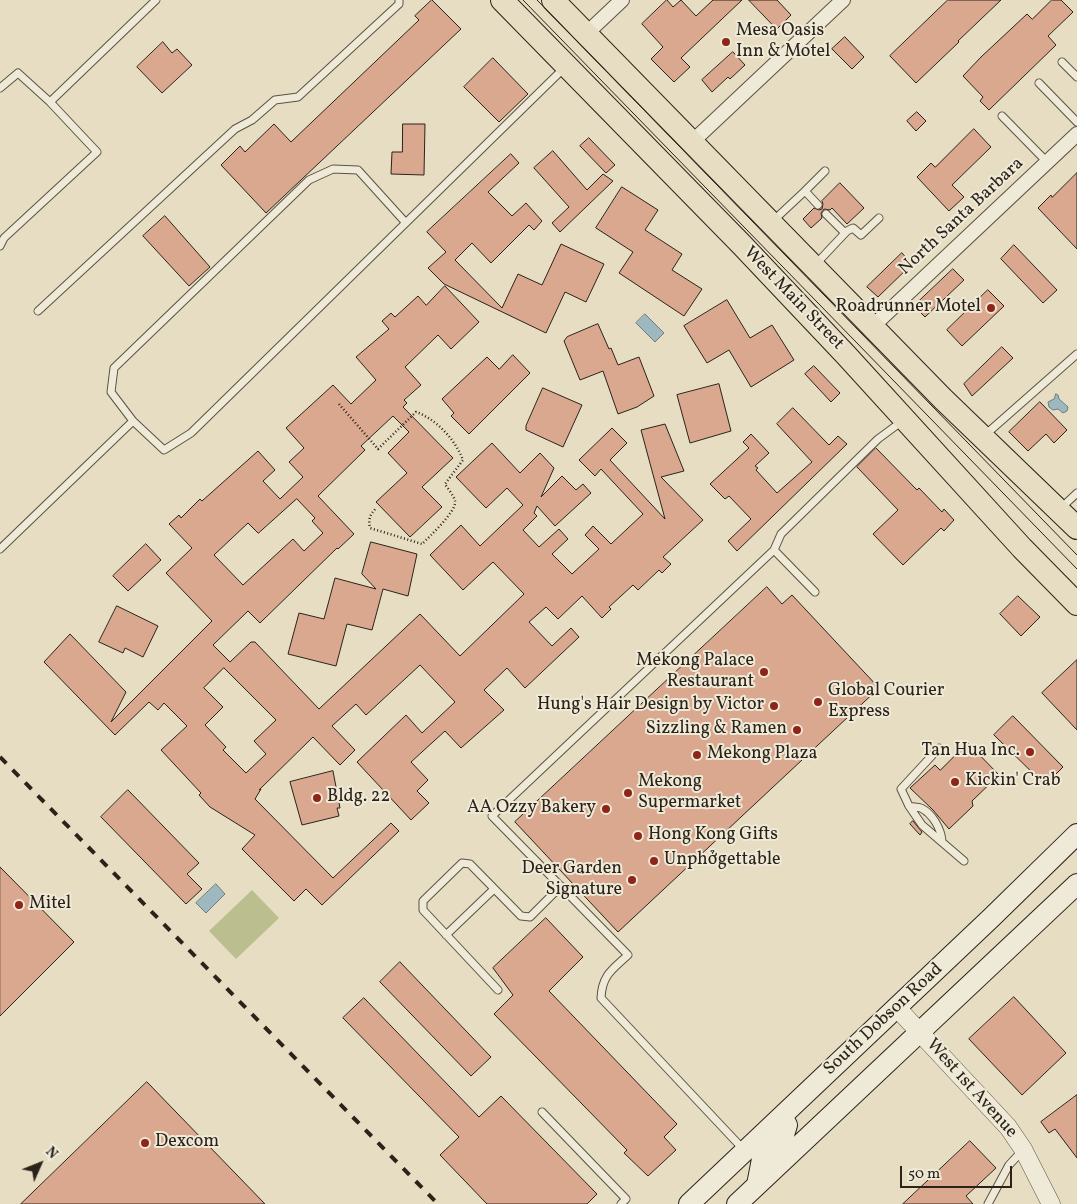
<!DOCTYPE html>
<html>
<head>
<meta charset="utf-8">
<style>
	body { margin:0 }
	#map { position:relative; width:1077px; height:1204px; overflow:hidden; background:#e6ddc2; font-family:Vollkorn,serif }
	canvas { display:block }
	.north { position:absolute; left:15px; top:1139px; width:50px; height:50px; -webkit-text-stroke:4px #efe9d7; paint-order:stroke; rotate:46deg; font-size:14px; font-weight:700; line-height:20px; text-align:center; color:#2b2319 }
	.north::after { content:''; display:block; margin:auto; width:18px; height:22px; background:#2b2319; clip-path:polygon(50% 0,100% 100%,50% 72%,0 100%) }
	.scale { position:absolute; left:900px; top:1166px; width:112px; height:22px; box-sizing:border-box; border:2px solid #2b2319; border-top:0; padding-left:6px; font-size:15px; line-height:18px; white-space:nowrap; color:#2b2319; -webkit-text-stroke:4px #efe9d7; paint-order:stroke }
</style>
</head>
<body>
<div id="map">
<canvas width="1077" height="1204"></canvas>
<div class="north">N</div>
<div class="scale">50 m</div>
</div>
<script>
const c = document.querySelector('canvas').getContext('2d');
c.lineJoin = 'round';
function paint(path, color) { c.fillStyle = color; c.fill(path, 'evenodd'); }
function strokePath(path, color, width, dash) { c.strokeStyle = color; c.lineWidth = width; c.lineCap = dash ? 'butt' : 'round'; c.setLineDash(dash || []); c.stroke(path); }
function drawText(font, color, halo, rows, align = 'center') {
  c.font = font + ' Vollkorn,serif'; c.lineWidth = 4; c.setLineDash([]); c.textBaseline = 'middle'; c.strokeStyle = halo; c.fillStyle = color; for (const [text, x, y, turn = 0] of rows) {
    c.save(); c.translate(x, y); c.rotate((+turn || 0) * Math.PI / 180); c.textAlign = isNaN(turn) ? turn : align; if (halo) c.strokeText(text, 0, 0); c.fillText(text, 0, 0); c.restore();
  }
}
paint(new Path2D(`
	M252 890 279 918 236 959 209 931Z`), '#bbbf8f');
const water = new Path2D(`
	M645 314 664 333 655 342 636 323Z
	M1056 394 1058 395 1059 399 1068 407 1067 411 1063 413 1058 409 1053 410 1049 407 1048 402 1054 399Z
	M216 884 225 894 206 913 196 903Z`);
paint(water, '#9db8bf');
strokePath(water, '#6f7c7d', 1);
const building = new Path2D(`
	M432 0 461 29 266 213 221 165 240 146 245 152 274 124 291 142 419 20 415 16Z
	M667 0 673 7 681 0 696 16 713 0H742L681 58 690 67 674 82 651 59 663 47 642 24Z
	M749 0H777L791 15 777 29Z
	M948 0H1001L958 41 959 42 916 83 890 56Z
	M1052 0H1061L1073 12 1048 36 1056 45 989 110 980 101 983 97 963 76 981 57 1027 14 1032 19Z
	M845 37 864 57 852 69 832 49Z
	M163 42 172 53 177 49 192 65 162 93 137 67Z
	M733 52 745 65 730 79 728 77 712 92 702 80Z
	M493 58 528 94 499 122 464 87Z
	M917 112 926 121 916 131 907 121Z
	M403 124H425L424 175 391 174 392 152H402Z
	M974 129 991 147 952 185 964 197 949 211 917 177 931 163 935 167Z
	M589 138 615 165 606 173 580 146Z
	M553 151 587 190 603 174 613 181 560 232 552 223 569 207 534 168Z
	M511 154 519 163 488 192 512 216 526 203 542 221 534 230 529 225 491 263 472 243 455 260 502 308 518 274 542 285 561 244 604 264 586 302 565 292 546 333 444 284 428 268 446 252 427 232Z
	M1077 173V249L1038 208 1051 195 1052 197Z
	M840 183 864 208 847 224 832 208 830 210 824 209 821 213 822 218 811 228 803 219 814 208 819 210 822 209 823 204 822 201Z
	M622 187 658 210 645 230 682 254 672 270 702 289 684 316 619 273 633 252 596 228Z
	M165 216 210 267 189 286 143 236Z
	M1014 245 1057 290 1043 303 1001 259Z
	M902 253 912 264 878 297 867 287Z
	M953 269 964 280 925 317 914 306Z
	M445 286 479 322 451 349 438 335 405 367 421 385 404 400 407 403 403 407 453 458 422 487 442 507 410 537 376 502 407 473 388 453 409 432 393 416 361 446 365 450 318 496 354 534 338 549 337 548 260 623 248 611 213 645 230 662 251 642H255L319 709 420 614 460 656 524 594 493 562 463 590 430 555 461 525 480 546 523 505 507 488 486 508 456 477 492 443 520 473 540 453 554 468 541 497 562 476 576 490 583 484 591 493 555 526 537 506 534 513 537 516 523 530 539 547 559 529 568 539 552 554 572 574 599 549 585 535 593 526 611 544 643 514 601 469 595 476 579 460 612 428 627 443 610 460 665 519 641 430 665 424 684 471 661 477 703 520 663 557 671 564 662 573 659 570 638 590 633 585 609 607 611 609 602 618 582 596 558 619 546 607 529 622 552 646 571 628 579 637 525 688 507 668 484 690 504 710 461 748 445 731 411 762 428 780 417 791 429 803 411 820 357 762 406 715 422 733 455 702 420 665 366 715 356 704 332 726 355 750 340 765 313 737 259 790 261 789 255 799 333 878 391 823 399 831 322 905 306 889 294 901 242 849 255 835 210 807 199 795 201 793 161 750 187 726 164 703 158 710 149 702 115 735 44 662 70 634 126 692 111 722 212 621 166 573 192 548 169 524 179 515 181 518 200 499 202 501 258 451 275 470 263 481 280 499 303 477 289 462 304 448 286 428 333 385 351 404 376 380 356 357 389 329 382 321 391 313 395 317 418 296 426 305ZM297 499 315 518 312 521 323 533 304 551 293 539 243 585 214 555 248 523 258 533ZM224 668 276 720 254 741 266 754 246 773 223 750 226 747 205 725 223 707 204 688Z
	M988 290 1004 306 962 346 947 330Z
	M727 300 750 338 772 325 794 360 751 387 729 350 707 363 684 326Z
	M598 324 609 349 611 348 618 365 639 357 654 396 637 407 618 414 603 371 580 380 564 341 567 337Z
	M1002 347 1013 358 972 396 964 384Z
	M513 355 530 373 469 434 451 416 454 413 442 399 487 357 499 369Z
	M814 366 840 393 831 402 805 374Z
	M719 384 731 431 690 443 677 395Z
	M543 388 582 405 563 447 526 430V426Z
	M1040 402 1067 430 1054 443 1046 434 1028 451 1009 432Z
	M793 408 829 445 838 436 847 444 737 551 728 541 751 519 729 496 725 499 710 484 749 448 743 442 751 434 769 453 755 466 758 468 756 470 777 493 812 462 777 424Z
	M876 448 917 490 919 488 942 512 944 509 954 520 944 531 941 528 903 565 873 534 898 510 857 467Z
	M371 542 417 554 408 596 383 589 372 630 347 624 336 666 288 654 299 613 324 619 335 578 376 589 362 574Z
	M146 544 161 560 128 591 113 576Z
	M767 587 782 604 792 595 879 688 618 932 515 822Z
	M1018 596 1040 617 1021 636 1000 614Z
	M117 606 158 626 143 657 125 648 123 653 99 642Z
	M1077 660V730L1042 693Z
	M1013 716 1063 767 1045 785 994 735Z
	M968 743 999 775 972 801 973 806 949 829 933 810 910 788 935 765 940 770Z
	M333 771 340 808H337L339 816 302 825 290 782Z
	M128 790 199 863 187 874 202 889 186 904 101 817Z
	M913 821 922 832 920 835 910 824Z
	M0 867 74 942 0 1016Z
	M546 918 583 957 549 991 677 1124 664 1137 676 1150 648 1176 624 1153 627 1150 494 1014 513 995 493 968Z
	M400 962 491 1057 471 1076 380 982Z
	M1014 997 1066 1053 1022 1095 969 1039Z
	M364 998 479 1117 501 1096 597 1194 587 1204H487L440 1155 459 1137 343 1018Z
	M147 1082 265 1204H21Z
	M1077 1095V1158L1055 1129 1049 1133 1041 1122Z
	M970 1141 996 1168 966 1196 973 1204H903Z`);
paint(building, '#daa78f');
strokePath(building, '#2b2319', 1);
const service = new Path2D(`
	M1062 62 1077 77
	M1039 83 1077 122
	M0 88 18 73 50 102 97 152 4 238 0 246
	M50 102 156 0
	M1002 116 1047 162
	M805 191 825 171
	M826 214 845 233
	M774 220 805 191 818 205
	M406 223 358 170 333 169 309 180 114 368 111 392 133 421 164 450 191 433 558 74
	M815 265 847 231 853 228 861 235 879 218
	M38 311 235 129 252 120 275 100 298 97 399 4V0
	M985 435 1077 354
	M1061 508 1077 493
	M0 549 133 421
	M774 550 781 534 878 439 901 422
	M939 748 901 789 909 806 922 825 964 861
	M909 806C912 807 917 807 921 808 933 814 941 829 942 841
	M446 935 494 889
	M498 990 423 910V901L462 863 470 864 521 916 530 917 561 886
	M542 1112 626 1199 621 1204
	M744 1150 601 998C602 975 612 970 628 955L492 816 774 550 815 592
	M988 1204 1009 1165 1023 1150`);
const minor = new Path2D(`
	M586 34 622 0
	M692 142 843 0
	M872 327 1077 134`);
const tertiary = new Path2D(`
	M897 1008 1008 1127 1023 1149 1051 1204`);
const secondary = new Path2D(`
	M757 1185 762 1159 784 1135 787 1125 782 1116
	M689 1204 991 918 1077 834
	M737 1204 1077 884`);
const primary = new Path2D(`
	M502 0 742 245 846 355 1022 548 1077 604
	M553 0 943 399 1077 528`);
strokePath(service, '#5a5243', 9);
strokePath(minor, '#5a5243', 16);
strokePath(tertiary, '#5a5243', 19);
strokePath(secondary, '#2b2319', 22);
strokePath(primary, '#2b2319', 24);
strokePath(new Path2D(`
	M339 404 378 449 416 412C436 419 455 439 463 460L445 484C448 489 454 496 455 501 457 511 429 537 422 544L370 528C368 519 370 515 376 508`), '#2b2319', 2.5, [1, 2.5]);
strokePath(service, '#efe9d7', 7);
strokePath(minor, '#efe9d7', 14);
strokePath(tertiary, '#efe9d7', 18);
strokePath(secondary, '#efe9d7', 20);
strokePath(primary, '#e6ddc2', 22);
strokePath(new Path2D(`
	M523 0 1077 569
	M537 0 1077 555`), '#2b2319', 1);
strokePath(new Path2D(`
	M0 757 438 1204`), '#2b2319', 4, [9, 9]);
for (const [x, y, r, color] of [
	[726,42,5,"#8f2418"],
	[991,308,5,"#8f2418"],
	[764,672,5,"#8f2418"],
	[818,702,5,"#8f2418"],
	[774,706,5,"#8f2418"],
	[797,730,5,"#8f2418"],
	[1030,752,5,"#8f2418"],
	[697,755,5,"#8f2418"],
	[955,782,5,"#8f2418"],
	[628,793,5,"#8f2418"],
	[317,798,5,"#8f2418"],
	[606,809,5,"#8f2418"],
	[638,836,5,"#8f2418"],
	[654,861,5,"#8f2418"],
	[632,880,5,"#8f2418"],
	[19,905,5,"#8f2418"],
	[145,1143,5,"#8f2418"]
]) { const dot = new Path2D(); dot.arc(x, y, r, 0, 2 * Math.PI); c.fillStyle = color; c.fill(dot); strokePath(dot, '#efe9d7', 2); }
drawText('18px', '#2b2319', '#efe9d7', [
	["Mesa Oasis",736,32],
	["Inn & Motel",736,53],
	["Roadrunner Motel",981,308,"right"],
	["Mekong Palace",754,662,"right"],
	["Restaurant",754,683,"right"],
	["Global Courier",828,692],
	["Express",828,713],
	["Hung's Hair Design by Victor",764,706,"right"],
	["Sizzling & Ramen",787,730,"right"],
	["Tan Hua Inc.",1020,752,"right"],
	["Mekong Plaza",707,755],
	["Kickin' Crab",965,782],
	["Mekong",638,783],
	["Supermarket",638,804],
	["Bldg. 22",327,798],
	["AA Ozzy Bakery",596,809,"right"],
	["Hong Kong Gifts",648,836],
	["Unphởgettable",664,861],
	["Deer Garden",622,870,"right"],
	["Signature",622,891,"right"],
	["Mitel",29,905],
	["Dexcom",155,1143]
], 'left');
drawText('18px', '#2b2319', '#efe9d7', [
	["North Santa Barbara",962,217,-43],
	["West Main Street",793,299,46],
	["South Dobson Road",884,1020,-43],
	["West 1st Avenue",971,1089,48]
]);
</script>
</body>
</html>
